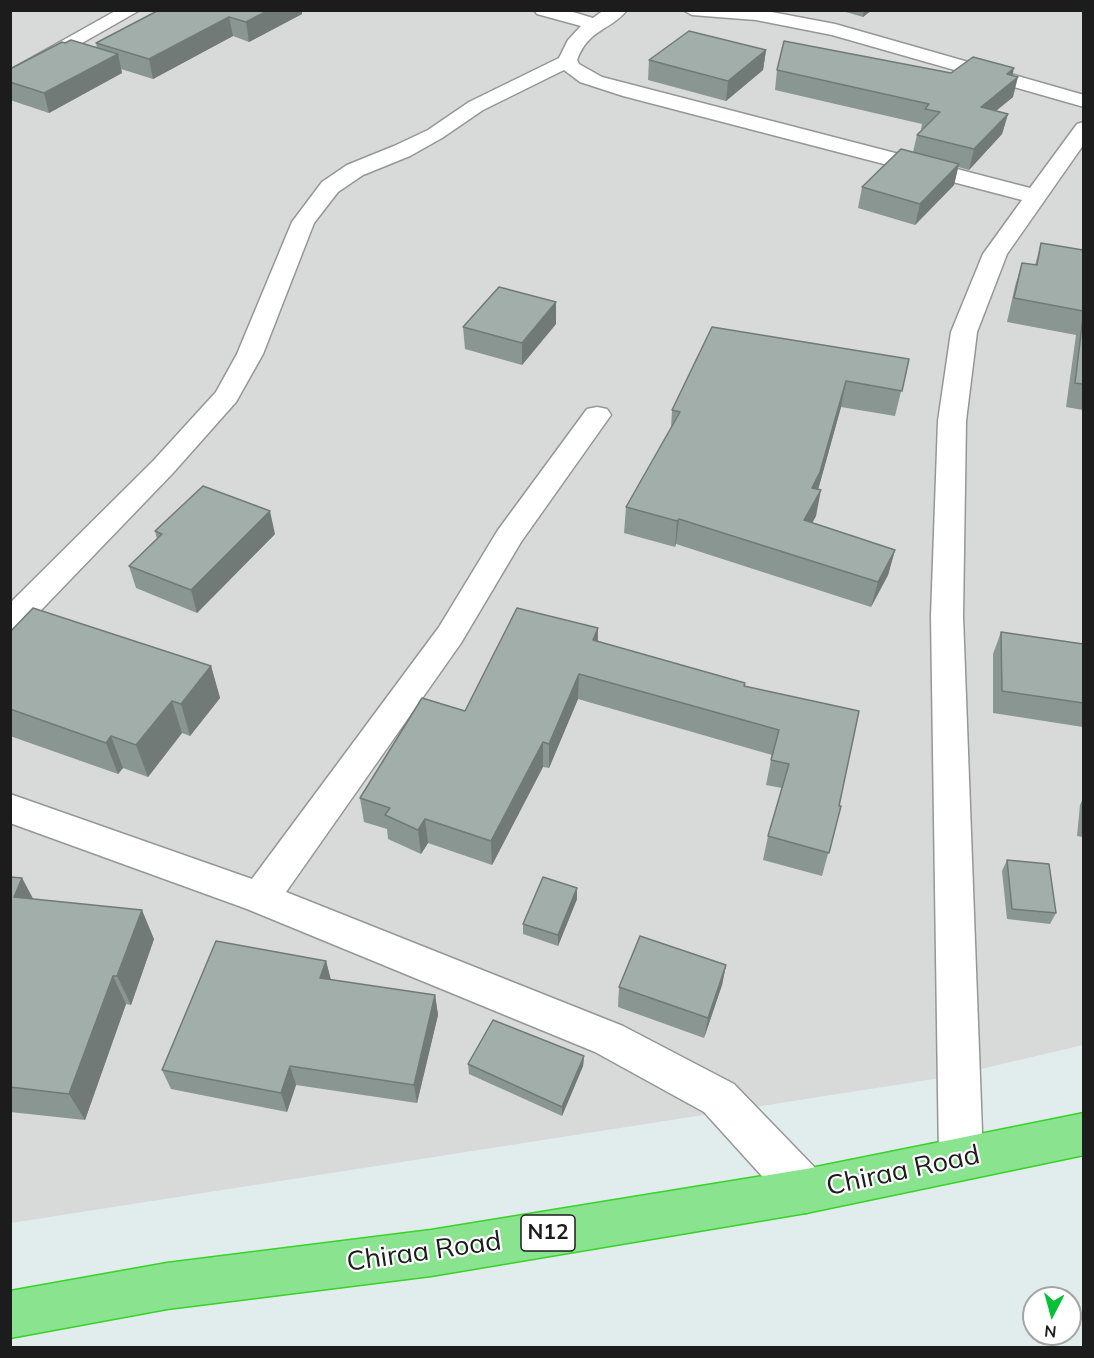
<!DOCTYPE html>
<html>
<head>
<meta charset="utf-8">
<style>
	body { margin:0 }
	#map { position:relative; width:1094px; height:1358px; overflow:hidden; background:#e1edec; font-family:Mulish,sans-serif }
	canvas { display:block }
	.frame { position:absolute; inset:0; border:12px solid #1c1c1c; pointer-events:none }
	.north { position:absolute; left:1022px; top:1286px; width:60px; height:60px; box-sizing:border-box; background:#fff; border:2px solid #a4a4a4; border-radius:50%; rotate:186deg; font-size:16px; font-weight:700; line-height:24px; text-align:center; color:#1c1c1c }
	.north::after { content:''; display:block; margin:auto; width:21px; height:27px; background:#06c133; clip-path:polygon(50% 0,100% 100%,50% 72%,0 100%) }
</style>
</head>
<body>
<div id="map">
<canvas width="1094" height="1358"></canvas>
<div class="frame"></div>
<div class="north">N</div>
</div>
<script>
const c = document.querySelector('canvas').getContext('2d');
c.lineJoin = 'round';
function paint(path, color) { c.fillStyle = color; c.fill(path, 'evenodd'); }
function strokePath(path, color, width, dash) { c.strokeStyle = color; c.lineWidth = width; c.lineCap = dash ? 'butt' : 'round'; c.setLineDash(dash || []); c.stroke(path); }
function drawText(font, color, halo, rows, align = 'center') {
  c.font = font + ' Mulish,sans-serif'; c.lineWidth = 4.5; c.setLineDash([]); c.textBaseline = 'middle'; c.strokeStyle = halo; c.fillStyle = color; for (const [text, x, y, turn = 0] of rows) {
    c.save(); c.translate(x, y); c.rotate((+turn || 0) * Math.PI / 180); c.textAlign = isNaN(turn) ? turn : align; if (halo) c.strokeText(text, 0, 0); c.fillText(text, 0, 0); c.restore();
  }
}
paint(new Path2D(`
	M11 11H1083V1045L947 1077 11 1223Z`), '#d8dad9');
const street = new Path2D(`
	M117 10H140L10 84V70Z
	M534 10H566L593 18 604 10H627C610 31 588 29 577 60L579 64 602 77 1030 188 1077 124 1084 122V144L1007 254 977 332 966 421 963 616 983 1159 976 1174 961 1180 946 1174 939 1159 931 616 938 421 951 332 983 254 1022 200 623 96 580 82 564 70 483 110 442 138 410 156 363 175 338 192 314 223 263 354 236 402 173 473 21 631 10 634V603L153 461 216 392 237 354 292 222 322 182 347 165 394 146 428 130 469 102 559 58 568 40 581 26 537 14Z
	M683 10H761L835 24 1084 95V107L832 35 756 20 692 15Z
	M597 407 607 409 611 415 521 542 461 643 286 892 623 1026 734 1084 822 1175 828 1191 822 1207 806 1213 790 1207 704 1112 595 1052 247 909 10 823V794L252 879 439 627 498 530 587 409Z`);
const highway = new Path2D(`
	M1084 1113V1155L806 1213 431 1276 167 1309 10 1338V1291L167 1263 431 1230 806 1169Z`);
strokePath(street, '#969696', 3);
strokePath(highway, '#3ad129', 3);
paint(street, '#fff');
paint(highway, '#8ae38f');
paint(new Path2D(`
	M159 10H302V14L249 42 233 36 153 79 121 69 122 73 49 113 10 100V69L65 43 97 48 96 43Z
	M839 10H872L863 17Z
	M766 50 763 70 726 101 648 80 649 60Z
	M777 70 1013 75V97L996 111 1008 114 1002 134 969 170 958 167 954 185 915 225 858 208 862 187 913 152 917 135 922 129H921L922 124 775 90Z
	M1041 243 1083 250V410L1066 407 1076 335 1007 322 1015 286 1022 263 1035 265Z
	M556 302V324L522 365 465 349 463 327Z
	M909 359 895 416 841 407 818 490 816 516 812 523 895 550 888 575 871 607 676 544 675 547 624 533 626 507 671 428 672 410Z
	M155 531 275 534 197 613 136 588 129 566 157 539Z
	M598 628V641L745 686 839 806H841L822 876 763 860 768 836 782 788 766 785 772 755 578 699 549 768 543 767 492 865 428 843 421 854 388 839 387 829 364 822 360 798 465 711Z
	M10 632 211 666 220 698 190 736 182 733 148 777 123 768 118 774 10 736Z
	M1001 632 1083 644V727L993 713V654Z
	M1083 798V837L1077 836 1080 805Z
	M1007 860 1056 913 1050 924 1007 919 1002 871Z
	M10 877 22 878 33 899 154 939 131 1005 126 1004 85 1120 10 1112Z
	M577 888V899L558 946 523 934V924Z
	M326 961 331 980 435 995 438 1015 417 1103 296 1085 287 1112 171 1089 162 1070Z
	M726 965 722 985 704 1038 618 1007 619 987Z
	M584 1056 583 1066 562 1116 469 1074 468 1064Z`), '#8a9692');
paint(new Path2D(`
	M269 10H302V14L249 42 246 22Z
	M864 10H872L863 17Z
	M229 17 233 36 153 79 149 59Z
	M766 50 763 70 726 101 728 81Z
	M118 54 122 73 49 113 44 93Z
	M1014 68 1011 83 1018 77 1013 97 976 127 981 107 1007 74Z
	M1008 114 1002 134 969 170 974 149Z
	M959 164 954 185 915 225 920 204Z
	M556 302V324L522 365V343Z
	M846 381 841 407 816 497 812 488Z
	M821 490 816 516 799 546 804 520Z
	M270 511 275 534 197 613 191 590Z
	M679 519 676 544 675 547 677 521Z
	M895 550 888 575 871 607 878 582Z
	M598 628 597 653 593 640Z
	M211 666 220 698 190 736 181 704Z
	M579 674 578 699 549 768V744Z
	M172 701 182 733 148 777 136 745Z
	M111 736 123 768 118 774 106 743Z
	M543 742V767L492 865 491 841Z
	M425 819 428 843 421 854 418 830Z
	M22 878 38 908 14 897Z
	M577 888V899L558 946V935Z
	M142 910 154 939 131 1005 117 976Z
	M326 961 331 981 320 978Z
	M726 965 722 985 704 1038 708 1018Z
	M113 976 126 1004 85 1120 69 1094Z
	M435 995 438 1015 417 1103 414 1085Z
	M584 1056 583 1066 562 1116V1107Z
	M290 1066 296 1085 287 1112 281 1093Z`), '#717a77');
const building = new Path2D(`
	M159 10H269L246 22 229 17 149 59 96 43Z
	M689 31 766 50 728 81 649 60Z
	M71 40 118 54 44 93 10 82V69L62 42 65 43Z
	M784 41 951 73 973 57 1014 68 1007 74 1018 77 981 107 1008 114 974 149 917 135 940 112 925 109 929 104 777 70Z
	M901 149 959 164 920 204 862 187Z
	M1041 243 1083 250V311L1014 298 1022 263 1037 265Z
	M499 287 556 302 522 343 463 327Z
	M1083 317V384L1075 383Z
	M712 327 909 359 902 391 846 381 820 472 812 488 821 490 804 520 895 550 878 582 679 519 677 521 626 507 680 412 672 410Z
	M203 486 270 511 191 590 129 566 162 534 155 531Z
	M33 608 211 666 181 704 172 701 136 745 111 736 106 743 10 709V632Z
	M517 608 598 628 593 640 745 683 744 686 859 711 839 806H841L829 853 768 836 789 764 771 760 779 730 579 674 549 744 543 742 491 841 425 819 418 830 385 815 390 808 360 798 422 698 465 711Z
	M1001 632 1083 644V703L1002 691Z
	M1007 860 1049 864 1056 913 1012 909Z
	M10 877 22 878 14 897 142 910 117 976H113L69 1094 10 1087Z
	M543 877 577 888 558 935 523 924Z
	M640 936 726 965 708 1018 619 987Z
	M216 941 326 961 320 978 435 995 414 1085 290 1066 281 1093 162 1070Z
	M493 1020 584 1056 562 1107 468 1064Z`);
paint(building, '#a1aeaa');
strokePath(building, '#717a77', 1.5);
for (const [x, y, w] of [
	[548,1233,54]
]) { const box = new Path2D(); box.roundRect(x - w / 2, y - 18, w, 36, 4.5); c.fillStyle = '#fff'; c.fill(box); strokePath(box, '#1c1c1c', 1.5); }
drawText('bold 21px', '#1c1c1c', null, [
	["N12",548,1233]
]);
drawText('27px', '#1c1c1c', '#fff', [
	["Chiraa Road",903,1171,-12],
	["Chiraa Road",424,1252,-8]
]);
</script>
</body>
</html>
